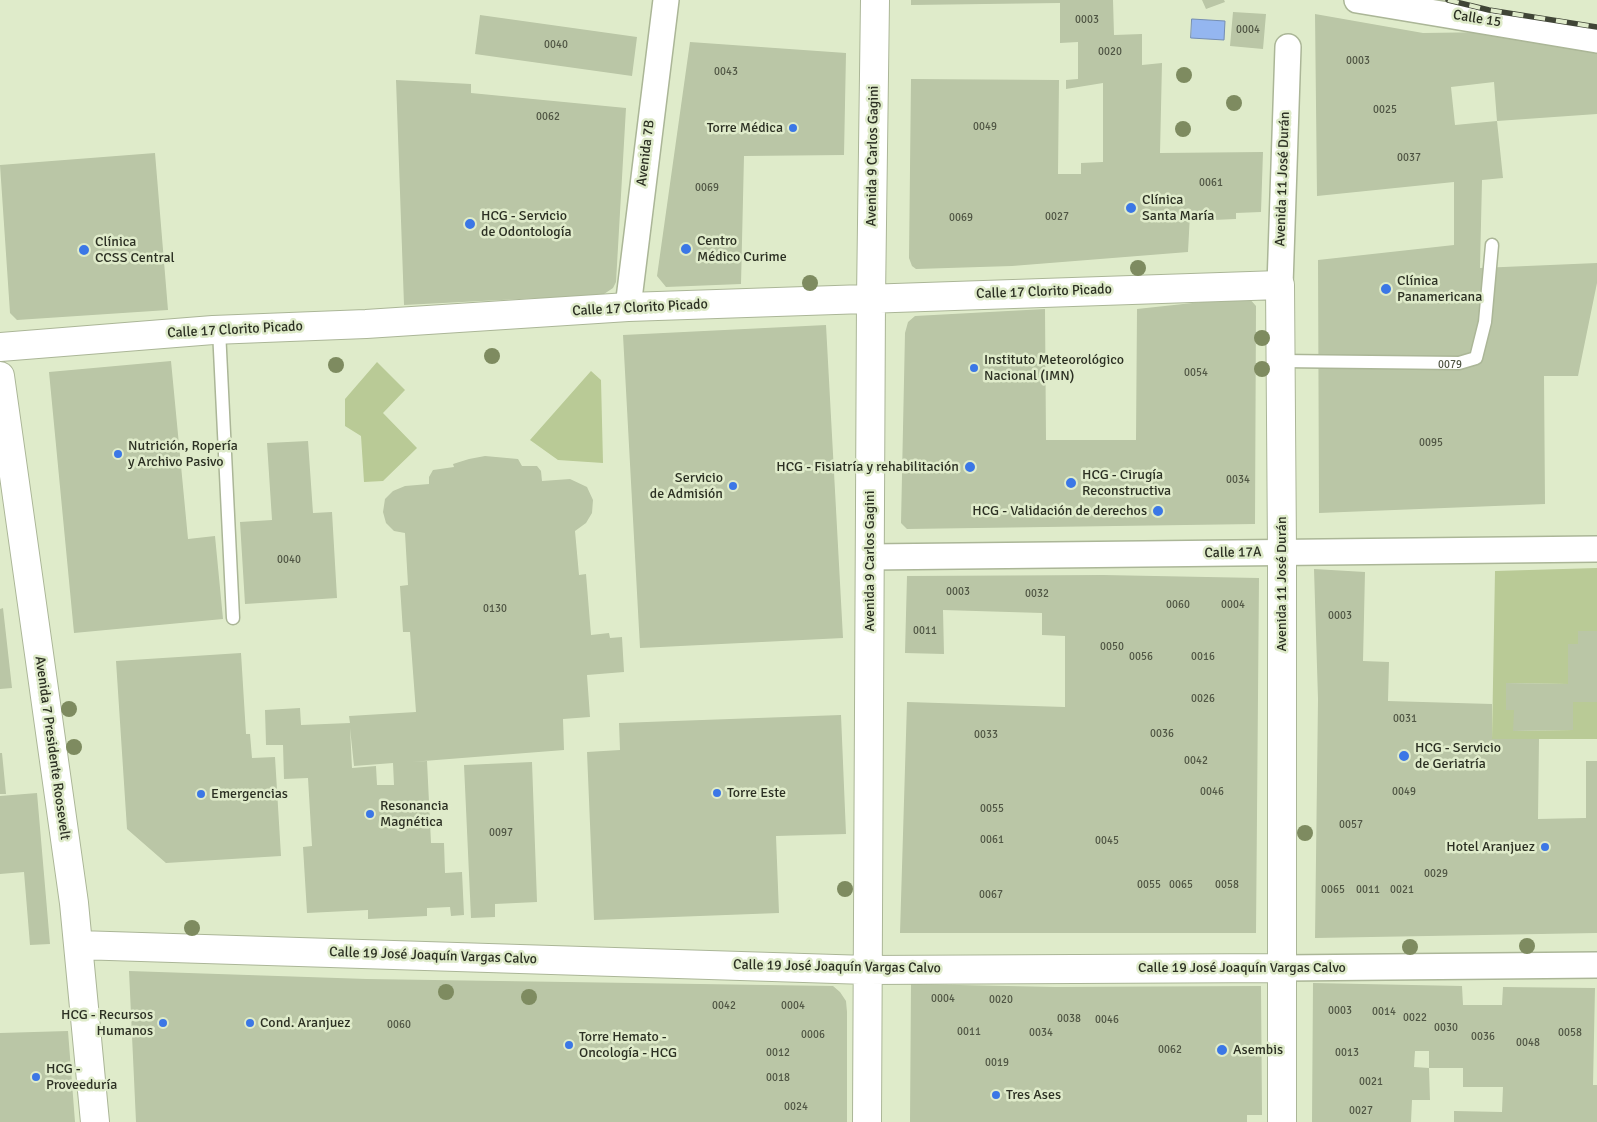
<!DOCTYPE html>
<html>
<head>
<meta charset="utf-8">
<style>
	body { margin:0 }
	canvas { display:block; background:#dfebca }
</style>
</head>
<body>
<canvas width="1597" height="1122"></canvas>
<script>
const c = document.querySelector('canvas').getContext('2d');
c.lineJoin = 'round';
function paint(path, color) { c.fillStyle = color; c.fill(path, 'evenodd'); }
function strokePath(path, color, width, dash) { c.strokeStyle = color; c.lineWidth = width; c.lineCap = dash ? 'butt' : 'round'; c.setLineDash(dash || []); c.stroke(path); }
function drawText(font, color, halo, rows, align = 'center') {
  c.font = font + ' Signika,sans-serif'; c.lineWidth = 5; c.setLineDash([]); c.textBaseline = 'middle'; c.strokeStyle = halo; c.fillStyle = color; for (const [text, x, y, turn = 0] of rows) {
    c.save(); c.translate(x, y); c.rotate((+turn || 0) * Math.PI / 180); c.textAlign = isNaN(turn) ? turn : align; if (halo) c.strokeText(text, 0, 0); c.fillText(text, 0, 0); c.restore();
  }
}
paint(new Path2D(`
	M377 362 405 390 383 413 417 448 383 481 364 482 361 436 345 426V399Z
	M591 371 601 380 603 463 558 460 530 440Z
	M1597 568V631L1578 644 1568 684 1506 683V710H1514V731L1572 730 1573 702H1597V739H1492L1495 571Z`), '#b9ca96');
const water = new Path2D(`
	M1192 19 1225 21 1224 40 1191 38Z`);
paint(water, '#94b6f0');
strokePath(water, '#758eb2', 1);
paint(new Path2D(`
	M911 0H1113L1114 35 1142 34V65L1162 63 1160 153 1263 152 1261 212 1236 213V219L1213 220V214H1190L1188 252 1012 266 916 269 912 266 909 258 911 79 1059 80 1058 174H1081V163L1103 162V83L1066 89V80L1078 79V42L1060 43V3L911 5Z
	M1202 0H1224L1225 2 1206 9Z
	M1233 12 1266 14 1263 49 1230 46Z
	M1315 14 1423 33 1492 32 1597 49V114L1497 121 1494 82 1451 87 1455 125 1497 121 1503 178 1482 180 1480 268 1597 263V283L1578 376H1544L1545 504 1319 513 1318 260 1454 245V182L1317 196Z
	M480 15 637 37 632 76 475 54Z
	M690 42 846 53 844 155 744 156 741 284 666 287 657 276Z
	M396 80 471 84V93L626 108 616 282 613 288 601 296 589 298H540L404 305Z
	M155 153 168 310 17 320 10 313 0 165Z
	M1248 297 1256 306 1255 524 907 529 901 523 905 333 908 322 915 316 1045 309 1046 440H1136L1137 309Z
	M826 325 843 638 640 648 623 335Z
	M171 361 188 539 215 536 223 619 74 633 49 372Z
	M308 441 313 513 332 512 337 598 245 604 240 522 272 520 267 443Z
	M485 456 518 459 522 466H537L541 471 542 481 570 479 587 487 593 500 592 513 586 523 575 531 579 575 586 574 591 635 609 633 610 638 622 637 624 672 587 675 590 717 563 719 564 750 411 762 427 761 431 843H444L445 873 462 872 464 915 451 916 450 907 427 908V916L368 919V910L307 913 303 847 312 846 308 778 284 779 283 745H266L265 710 300 708 301 725 350 723 349 716 416 712 410 632H403L400 586 408 585 405 533 394 531 386 523 383 512 385 499 393 491 405 486 429 484V477L433 470 454 467 453 464 469 459ZM350 728 354 766 393 763 394 785H377L376 766 352 768Z
	M1314 569 1365 572 1363 661 1389 662 1388 701 1492 704V739H1539L1538 819 1586 818V761H1597V933L1315 938 1318 699Z
	M1103 575 1259 578 1256 933H900L907 702 1065 707V636L1042 635V613L943 610 944 654 905 653 907 576Z
	M3 608 12 688 0 689V609Z
	M1578 631H1597V702H1573V730L1513 731 1514 710H1506V683L1568 684V644H1578Z
	M241 653 246 734H250L252 758 275 757 281 856 166 863 127 829 116 661Z
	M841 715 846 834 776 836 779 913 594 920 587 752 620 750 619 723Z
	M0 753H2L6 794H0Z
	M532 762 537 902 495 904V917L471 918 464 765Z
	M37 793 50 944 30 945 24 872 0 874V796Z
	M129 971 367 979 833 986 840 992 846 1001 847 1012V1122H136Z
	M1313 983 1462 986 1463 1005H1502L1503 987 1595 988 1593 1085H1597V1122H1454V1111L1502 1112 1503 1087H1463V1068H1429V1051H1415L1414 1067 1429 1068 1430 1100H1412L1411 1122H1312Z
	M911 984 1055 987 1261 986 1262 1115H1247V1122H910Z
	M68 1031 75 1122H0V1033Z`), '#bac6a6');
const service = new Path2D(`
	M219 330 233 618
	M1281 361 1459 363 1476 358 1485 322 1492 245`);
const minor = new Path2D(`
	M1357 0 1597 40
	M1280 285 1288 47
	M628 307 666 0
	M870 557 1597 549
	M1283 968 1597 965`);
const tertiary = new Path2D(`
	M0 347 213 330 366 324 628 307 1280 285 1282 553V1122
	M0 376 74 903 95 1122
	M78 945 867 970 1283 968
	M867 1122 871 298 875 0`);
strokePath(service, '#abb697', 15);
strokePath(minor, '#abb697', 28);
strokePath(tertiary, '#abb697', 30);
strokePath(service, '#fff', 12);
strokePath(minor, '#fff', 25);
strokePath(tertiary, '#fff', 28);
const rail = new Path2D(`
	M1448 0 1489 10 1597 27`);
strokePath(rail, '#404536', 5.5);
strokePath(rail, '#dfebca', 4, [11]);
c.fillStyle = '#7e8b60';
for (const [x, y] of [
	[1184,75],
	[1234,103],
	[1183,129],
	[1138,268],
	[810,283],
	[1262,338],
	[492,356],
	[336,365],
	[1262,369],
	[69,709],
	[74,747],
	[1305,833],
	[845,889],
	[192,928],
	[1527,946],
	[1410,947],
	[446,992],
	[529,997]
]) { c.beginPath(); c.arc(x, y, 8, 0, 2 * Math.PI); c.fill(); }
for (const [x, y, r, color] of [
	[793,128,5,"#3b77e6"],
	[1131,208,6,"#3b77e6"],
	[470,224,6,"#3b77e6"],
	[686,249,6,"#3b77e6"],
	[84,250,6,"#3b77e6"],
	[1386,289,6,"#3b77e6"],
	[974,368,5,"#3b77e6"],
	[118,454,5,"#3b77e6"],
	[970,467,6,"#3b77e6"],
	[1071,483,6,"#3b77e6"],
	[733,486,5,"#3b77e6"],
	[1158,511,6,"#3b77e6"],
	[1404,756,6,"#3b77e6"],
	[717,793,5,"#3b77e6"],
	[201,794,5,"#3b77e6"],
	[370,814,5,"#3b77e6"],
	[1545,847,5,"#3b77e6"],
	[163,1023,5,"#3b77e6"],
	[250,1023,5,"#3b77e6"],
	[569,1045,5,"#3b77e6"],
	[1222,1050,6,"#3b77e6"],
	[36,1077,5,"#3b77e6"],
	[996,1095,5,"#3b77e6"]
]) { const dot = new Path2D(); dot.arc(x, y, r, 0, 2 * Math.PI); c.fillStyle = color; c.fill(dot); strokePath(dot, '#dfebca', 2); }
drawText('11px', '#505644', null, [
	["0003",1087,20],
	["0004",1248,30],
	["0040",556,45],
	["0020",1110,52],
	["0003",1358,61],
	["0043",726,72],
	["0025",1385,110],
	["0062",548,117],
	["0049",985,127],
	["0037",1409,158],
	["0061",1211,183],
	["0069",707,188],
	["0027",1057,217],
	["0069",961,218],
	["0079",1450,365],
	["0054",1196,373],
	["0095",1431,443],
	["0034",1238,480],
	["0040",289,560],
	["0003",958,592],
	["0032",1037,594],
	["0060",1178,605],
	["0004",1233,605],
	["0130",495,609],
	["0003",1340,616],
	["0011",925,631],
	["0050",1112,647],
	["0056",1141,657],
	["0016",1203,657],
	["0026",1203,699],
	["0031",1405,719],
	["0036",1162,734],
	["0033",986,735],
	["0042",1196,761],
	["0046",1212,792],
	["0049",1404,792],
	["0055",992,809],
	["0057",1351,825],
	["0097",501,833],
	["0061",992,840],
	["0045",1107,841],
	["0029",1436,874],
	["0055",1149,885],
	["0065",1181,885],
	["0058",1227,885],
	["0065",1333,890],
	["0011",1368,890],
	["0021",1402,890],
	["0067",991,895],
	["0004",943,999],
	["0020",1001,1000],
	["0042",724,1006],
	["0004",793,1006],
	["0003",1340,1011],
	["0014",1384,1012],
	["0022",1415,1018],
	["0038",1069,1019],
	["0046",1107,1020],
	["0060",399,1025],
	["0030",1446,1028],
	["0011",969,1032],
	["0034",1041,1033],
	["0058",1570,1033],
	["0006",813,1035],
	["0036",1483,1037],
	["0048",1528,1043],
	["0062",1170,1050],
	["0012",778,1053],
	["0013",1347,1053],
	["0019",997,1063],
	["0018",778,1078],
	["0021",1371,1082],
	["0024",796,1107],
	["0027",1361,1111]
]);
drawText('14px', '#2c3023', '#dfebca', [
	["Calle 15",1477,19,9],
	["Avenida 7B",646,153,-83],
	["Avenida 9 Carlos Gagini",873,156,-89],
	["Avenida 11 José Durán",1283,179,-88],
	["Calle 17 Clorito Picado",1044,292,-2],
	["Calle 17 Clorito Picado",640,308,-3],
	["Calle 17 Clorito Picado",235,330,-3],
	["Calle 17A",1233,553,-1],
	["Avenida 9 Carlos Gagini",870,561,-90],
	["Avenida 11 José Durán",1282,584,-90],
	["Avenida 7 Presidente Roosevelt",52,748,82],
	["Calle 19 José Joaquín Vargas Calvo",433,956,2],
	["Calle 19 José Joaquín Vargas Calvo",837,967,1],
	["Calle 19 José Joaquín Vargas Calvo",1242,968]
]);
drawText('14px', '#2c3023', '#dfebca', [
	["Torre Médica",783,128,"right"],
	["Clínica",1142,200],
	["Santa María",1142,216],
	["HCG - Servicio",481,216],
	["de Odontología",481,232],
	["Centro",697,241],
	["Médico Curime",697,257],
	["Clínica",95,242],
	["CCSS Central",95,258],
	["Clínica",1397,281],
	["Panamericana",1397,297],
	["Instituto Meteorológico",984,360],
	["Nacional (IMN)",984,376],
	["Nutrición, Ropería",128,446],
	["y Archivo Pasivo",128,462],
	["HCG - Fisiatría y rehabilitación",959,467,"right"],
	["HCG - Cirugía",1082,475],
	["Reconstructiva",1082,491],
	["Servicio",723,478,"right"],
	["de Admisión",723,494,"right"],
	["HCG - Validación de derechos",1147,511,"right"],
	["HCG - Servicio",1415,748],
	["de Geriatría",1415,764],
	["Torre Este",727,793],
	["Emergencias",211,794],
	["Resonancia",380,806],
	["Magnética",380,822],
	["Hotel Aranjuez",1535,847,"right"],
	["HCG - Recursos",153,1015,"right"],
	["Humanos",153,1031,"right"],
	["Cond. Aranjuez",260,1023],
	["Torre Hemato -",579,1037],
	["Oncología - HCG",579,1053],
	["Asembis",1233,1050],
	["HCG -",46,1069],
	["Proveeduría",46,1085],
	["Tres Ases",1006,1095]
], 'left');
</script>
</body>
</html>
